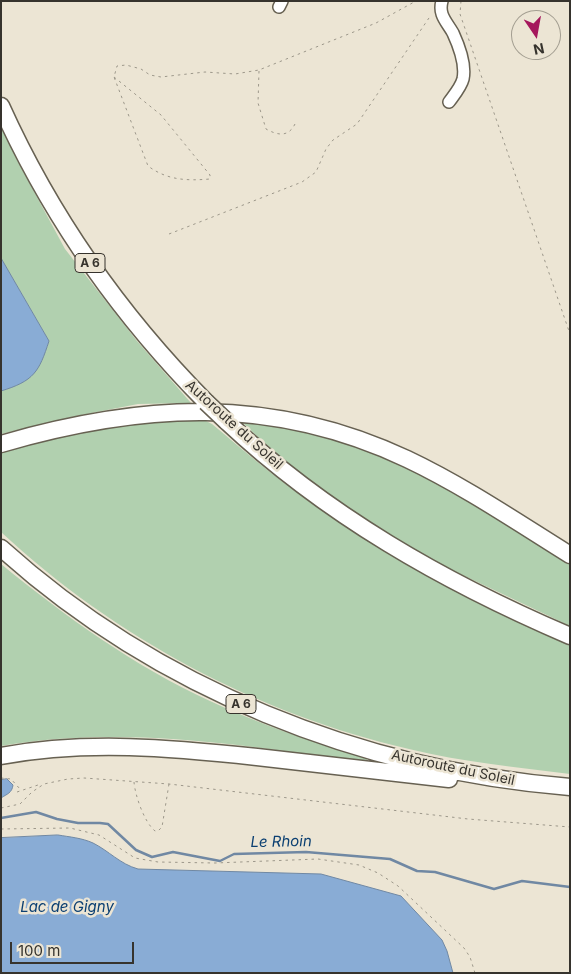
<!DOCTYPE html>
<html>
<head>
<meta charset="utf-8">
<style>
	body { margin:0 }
	#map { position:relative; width:571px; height:974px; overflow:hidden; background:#ece5d4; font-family:Inter,sans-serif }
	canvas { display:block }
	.frame { position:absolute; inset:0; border:2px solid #36332d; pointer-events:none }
	.north { position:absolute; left:511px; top:10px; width:50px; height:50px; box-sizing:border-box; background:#ece5d4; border:1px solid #a39e91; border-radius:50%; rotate:168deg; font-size:14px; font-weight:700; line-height:20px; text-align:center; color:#36332d }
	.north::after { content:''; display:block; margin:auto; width:18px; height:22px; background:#a5175c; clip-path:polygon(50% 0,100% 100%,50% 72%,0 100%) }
	.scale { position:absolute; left:10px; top:942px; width:124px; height:22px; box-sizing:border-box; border:2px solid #36332d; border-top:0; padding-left:6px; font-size:15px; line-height:18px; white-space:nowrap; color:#36332d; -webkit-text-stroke:4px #ece5d4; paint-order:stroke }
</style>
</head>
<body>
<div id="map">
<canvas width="571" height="974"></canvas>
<div class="frame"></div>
<div class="north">N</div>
<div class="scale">100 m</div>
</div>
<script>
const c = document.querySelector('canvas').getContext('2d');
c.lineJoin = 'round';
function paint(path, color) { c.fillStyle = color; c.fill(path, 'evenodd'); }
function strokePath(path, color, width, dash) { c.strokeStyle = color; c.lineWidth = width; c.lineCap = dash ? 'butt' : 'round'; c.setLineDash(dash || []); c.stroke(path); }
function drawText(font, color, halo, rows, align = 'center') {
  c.font = font + ' Inter,sans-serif'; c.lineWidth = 5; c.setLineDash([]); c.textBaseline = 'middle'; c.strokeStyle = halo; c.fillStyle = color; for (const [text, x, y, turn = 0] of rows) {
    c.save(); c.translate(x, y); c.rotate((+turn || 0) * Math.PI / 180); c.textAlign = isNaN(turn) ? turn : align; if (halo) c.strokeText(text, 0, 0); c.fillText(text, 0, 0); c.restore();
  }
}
paint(new Path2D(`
	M1 125 17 160 65 249 137 341 191 403 138 404 71 417 1 434V391C31 381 39 370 49 341L1 258Z
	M200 418 212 424C244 451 276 478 310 502 391 559 478 607 570 645V774C516 767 462 762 409 749 258 714 115 638 1 532V450L113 424Z
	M239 419 324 433 398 461 476 502 570 563V626L435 562 351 511 290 468Z
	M1 564C66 617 134 666 210 701 261 725 314 742 367 759L365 763C247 745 121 725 1 746Z`), '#b1d0af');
const water = new Path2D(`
	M1 258 49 341C39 372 34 381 1 391Z
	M7 779 13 785C12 793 7 794 1 798V780Z
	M58 835C70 837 82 838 93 843 109 851 120 864 138 869L321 874 401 896 442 940 447 951 453 973H1V838Z`);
paint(water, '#89acd5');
strokePath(water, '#7088a3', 1);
strokePath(new Path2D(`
	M1 818 36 812 57 819 78 823H100L108 824 136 850 152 857 173 852 220 861 234 854 306 852 390 859 417 871 435 872 494 889 522 881 570 887`), '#7088a3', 2.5);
const minor = new Path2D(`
	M442 1C438 15 447 22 453 33 459 46 466 65 463 79 461 87 454 95 449 102
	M279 7 282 1`);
const highway = new Path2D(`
	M1 106C51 217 120 315 206 402
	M226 421C326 515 444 582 570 636
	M1 444C142 403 271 395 407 459 464 486 517 522 570 555
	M1 548C157 689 361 770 570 787
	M1 756C87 740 172 748 257 757 321 764 385 772 449 779`);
strokePath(minor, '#676152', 14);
strokePath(highway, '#676152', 19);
strokePath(new Path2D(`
	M461 1 460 14 570 334
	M259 71 258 103 266 129C277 135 288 138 295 124
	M114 77 161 115 210 175V179C186 181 167 180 148 166L114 77 117 66 126 65 141 69 150 75 161 77 205 72 235 74 259 70 376 23 416 1
	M169 234 302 182 316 172 326 149 333 140 357 124 431 15
	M1 778 11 779 20 789
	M134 782C135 795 144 822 155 831H158L162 827 169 784
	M17 792 41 784
	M1 808 20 804 32 792 44 784 68 779 84 778 169 784 468 819 570 827
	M1 829 70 828 99 835 135 858 158 862 215 863 318 859 359 865 378 873 398 886 464 948 470 957 475 973`), '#9c978a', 1, [2.5, 4]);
strokePath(minor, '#fff', 11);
strokePath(highway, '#fff', 16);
const highwayBridge = new Path2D(`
	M206 402 226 421`);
strokePath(highwayBridge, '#676152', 19, []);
strokePath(highwayBridge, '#fff', 16);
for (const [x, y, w] of [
	[90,263,30],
	[241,704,30]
]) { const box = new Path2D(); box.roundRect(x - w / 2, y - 9.5, w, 19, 4); c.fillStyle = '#ece5d4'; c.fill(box); strokePath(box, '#36332d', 1); }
drawText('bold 12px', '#36332d', null, [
	["A 6",90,263],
	["A 6",241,704]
]);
drawText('14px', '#36332d', '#ece5d4', [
	["Autoroute du Soleil",234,425,42],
	["Autoroute du Soleil",453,768,12]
]);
drawText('italic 15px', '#0c4072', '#ece5d4', [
	["Le Rhoin",281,842,-1],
	["Lac de Gigny",67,907]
]);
</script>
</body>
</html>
